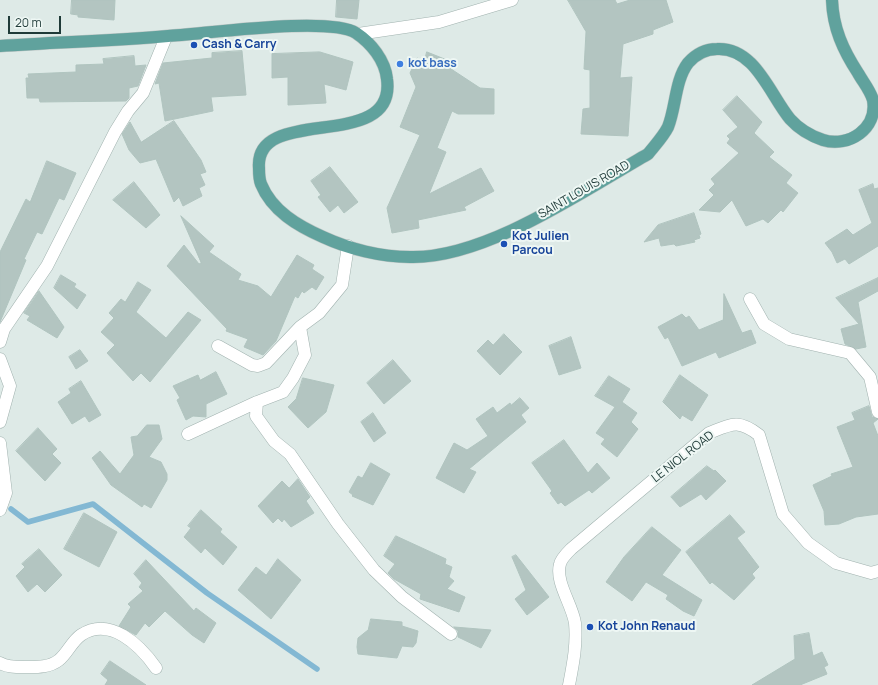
<!DOCTYPE html>
<html>
<head>
<meta charset="utf-8">
<style>
	body { margin:0 }
	#map { position:relative; width:878px; height:685px; overflow:hidden; background:#deeae7; font-family:Manrope,sans-serif }
	canvas { display:block }
	.scale { position:absolute; left:8px; top:16px; width:53px; height:18px; box-sizing:border-box; border:2px solid #1f3a38; border-top:0; padding-left:5px; font-size:12px; line-height:14px; white-space:nowrap; color:#1f3a38; -webkit-text-stroke:3px #eef7f4; paint-order:stroke }
</style>
</head>
<body>
<div id="map">
<canvas width="878" height="685"></canvas>
<div class="scale">20 m</div>
</div>
<script>
const c = document.querySelector('canvas').getContext('2d');
c.lineJoin = 'round';
function strokePath(path, color, width, dash) { c.strokeStyle = color; c.lineWidth = width; c.lineCap = dash ? 'butt' : 'round'; c.setLineDash(dash || []); c.stroke(path); }
function paint(path, color) { c.fillStyle = color; c.fill(path, 'evenodd'); }
function drawText(font, color, halo, rows, align = 'center') {
  c.font = font + ' Manrope,sans-serif'; c.lineWidth = 4; c.setLineDash([]); c.textBaseline = 'middle'; c.strokeStyle = halo; c.fillStyle = color; for (const [text, x, y, turn = 0] of rows) {
    c.save(); c.translate(x, y); c.rotate((+turn || 0) * Math.PI / 180); c.textAlign = isNaN(turn) ? turn : align; if (halo) c.strokeText(text, 0, 0); c.fillText(text, 0, 0); c.restore();
  }
}
strokePath(new Path2D(`
	M11 509 28 522 93 504 207 593 317 669`), '#83b8d3', 5.5);
const building = new Path2D(`
	M72 0H115L114 20 78 17V15L71 14Z
	M337 0H359L357 19 336 17Z
	M568 0H615L617 4 630 0H666L673 22 653 30V34L623 44 620 78 632 77 628 136 581 134 583 109 590 108V70L584 69 586 32Z
	M242 51 246 95 211 97 213 111 165 121 159 83 155 84 163 63 212 58V53Z
	M320 52 353 62 346 90 324 84 326 103 288 105V77L272 78V54Z
	M427 52 447 60 445 65 480 88 494 89V114H458L452 111 437 148 446 152 429 194 481 168 494 191 464 207 466 210 418 220 419 228 392 233 387 208 420 135 400 127 416 87 410 73 417 58 424 61Z
	M134 56 135 66 146 65 138 86 129 88V98L126 101 40 102 39 98H27L26 78H29L28 74 76 72V65L104 64 103 59Z
	M737 96 762 122 754 133 774 152 769 157 792 175 786 183 798 193 783 212 781 210 768 223 763 219 746 226 732 200 720 212 699 210 714 195 709 190 715 184 711 179 739 153 727 143 730 139 727 136 738 127 723 110Z
	M174 121 201 160 206 172 200 174 205 185 199 188 202 196 183 206 179 197 174 202 156 159 140 163 129 150 122 134 130 122 141 142Z
	M47 161 76 173 64 200 59 198 42 234 37 232 24 259 26 260 0 322V252L26 199 30 202Z
	M330 167 358 202 344 213 338 205 330 212 318 197 321 195 311 181Z
	M134 182 160 215 146 228 113 200Z
	M873 184 874 189 878 188V246L849 264 845 259 837 263 832 252 825 243 847 229 853 235 872 223 859 190Z
	M694 213 701 234 699 235 700 238 694 240 695 242 676 246 674 244 661 246 659 238 644 242 658 225Z
	M181 216 214 246 209 252 241 274 238 280 258 286 271 297 297 255 314 265 312 269 324 277 316 290 312 287 304 293 302 291 298 298 295 296 276 341 263 355 244 347 248 339 226 331 227 329 167 266 184 245 199 264 201 263Z
	M61 275 76 284 74 287 86 295 77 309 54 288Z
	M878 278V291L858 302 866 347 856 349 845 344 841 329 859 324 836 298Z
	M138 282 151 290 136 312 166 338 188 312 201 320 150 382 141 373 133 381 107 353 115 345 101 332 114 318 109 313 121 299 125 302Z
	M39 291 64 327 57 338 27 320 30 316 24 313Z
	M724 294 742 333 751 330 756 343 719 358 716 352 682 366 668 337 665 339 658 327 682 314 686 318 689 316 699 330 723 320Z
	M504 334 522 352 500 375 477 351 488 340 493 345Z
	M571 337 581 368 559 375 549 346Z
	M80 350 88 361 76 369 69 357Z
	M393 360 411 381 384 404 367 383Z
	M216 372 227 394 206 404V417L193 416 186 420 177 400 180 398 173 386 198 375 200 380Z
	M680 375 708 395 692 421 682 415 680 419 663 402Z
	M609 376 630 389 622 402 637 413 631 422 638 429 617 457 601 444 605 439 596 433 615 407 595 396Z
	M303 378 334 385 326 412 308 428 288 407 296 399Z
	M81 381 101 415 89 422 85 416 72 424 58 402 71 393 69 389Z
	M520 398 529 408 521 415 526 422 469 469 476 472 464 493 436 478 454 443 467 450 488 436 476 419 493 407 497 413 510 403 511 405Z
	M869 406 872 417 878 419 873 423 878 436V514L856 517 839 524 825 525 824 511 813 485 832 476 831 474 853 467 837 427 855 420 852 413Z
	M373 413 386 433 374 442 361 422Z
	M147 425H159L162 439 149 457 161 462 167 474V480L151 508 144 504 142 507 111 485 92 458 100 451 120 474 134 455 131 437 137 436Z
	M38 428 57 449 52 454 61 463 45 481 16 451Z
	M564 440 588 473 597 463 610 478 592 493 589 490 565 506 561 502 558 504 550 493 552 491 532 463Z
	M371 463 390 474 373 505 352 496 353 495 349 492 358 476 362 478Z
	M707 466 714 471 715 470 726 481 706 500 701 494 680 507 671 497Z
	M298 479 310 497 306 501 314 513 291 527 284 519 282 522 278 518 273 523 258 506 282 481 289 488Z
	M201 510 222 529 220 532 237 547 223 565 205 548 201 553 184 537 191 528 188 526Z
	M84 513 117 532 99 567 64 549Z
	M730 515 745 532 737 538 759 567 752 574 755 578 734 600 712 582 710 584 686 552Z
	M652 527 681 550 662 575 702 600 694 616 683 611 666 599 668 595 646 582 632 601 606 582 624 557Z
	M396 536 446 559 445 564 452 567 449 577 454 581 447 589 465 597 459 612 420 599 421 594 394 579 388 573 395 564 384 556Z
	M39 549 62 575 45 592 37 584 28 592 16 576 25 567 22 564Z
	M516 555 549 597 527 615 515 599 526 590 512 557Z
	M278 559 301 580 271 619 238 590 256 567 266 575Z
	M146 560 194 611 196 608 216 623 204 643 192 635 165 611 149 627 145 623 136 635 119 626 131 607 128 604 143 591 139 587 142 583 134 574Z
	M371 619 402 622V626L418 631 416 643 413 647 402 646 397 658 358 654 357 647 358 638 368 630Z
	M454 627 491 630 481 648 458 637V631Z
	M809 633 813 656 822 652 828 665 824 667 827 674 800 685H752L795 659 794 636Z
	M110 661 146 685H105L108 680 101 674Z`);
paint(building, '#b3c5c1');
strokePath(building, '#b0c4bf', 1);
const street = new Path2D(`
	M358 34 439 22 512 0
	M750 299 764 324 789 339 850 353 870 377 878 412
	M0 342 4 329 47 266 115 132 128 111 143 93 166 37
	M218 346 252 365 258 366 266 363 300 327
	M0 359 10 386 0 422
	M257 402 256 416 274 441 290 454 338 524 374 570 402 597 451 634
	M188 434 257 402 283 392 293 378 305 355 300 327 319 313 342 285 348 246
	M0 443 6 493 0 510
	M0 663C6 667 16 667 24 667 35 667 49 668 59 660 67 654 72 641 81 635 110 616 140 645 156 668
	M569 685C573 664 577 645 575 623 572 604 555 582 560 564 561 559 567 553 571 549L709 433C732 424 738 419 759 435L783 514 808 543 836 563 871 573 878 571`);
const primary = new Path2D(`
	M0 46C56 42 112 41 168 36 205 34 329 16 356 33 371 43 385 60 387 79 397 154 254 103 259 168 259 173 259 179 261 184 272 211 298 226 323 237 349 249 381 257 410 257 485 259 583 191 648 154 655 145 663 137 668 127 676 107 675 80 688 63 696 54 705 49 717 49 755 47 770 95 790 119 799 129 811 136 823 140 848 148 878 129 873 100 870 90 863 82 858 73 843 50 833 28 832 0`);
strokePath(street, '#a1b2af', 13);
strokePath(primary, '#bcc4c3', 13);
strokePath(street, '#fff', 12);
strokePath(primary, '#60a29d', 12);
for (const [x, y, r, color] of [
	[194,45,4,"#1a4fb4"],
	[400,64,4,"#3f7fe0"],
	[504,244,4,"#1a4fb4"],
	[590,627,4,"#1a4fb4"]
]) { const dot = new Path2D(); dot.arc(x, y, r, 0, 2 * Math.PI); c.fillStyle = color; c.fill(dot); strokePath(dot, '#eef7f4', 1.5); }
drawText('bold 12px', '#164399', '#eef7f4', [
	["Cash & Carry",202,45],
	["Kot Julien",512,237],
	["Parcou",512,251],
	["Kot John Renaud",598,627]
], 'left');
drawText('bold 12px', '#366cbe', '#eef7f4', [
	["kot bass",408,64]
], 'left');
drawText('12px', '#1f3a38', '#eef7f4', [
	["SAINT LOUIS ROAD",584,190,-30],
	["LE NIOL ROAD",683,457,-38]
]);
</script>
</body>
</html>
